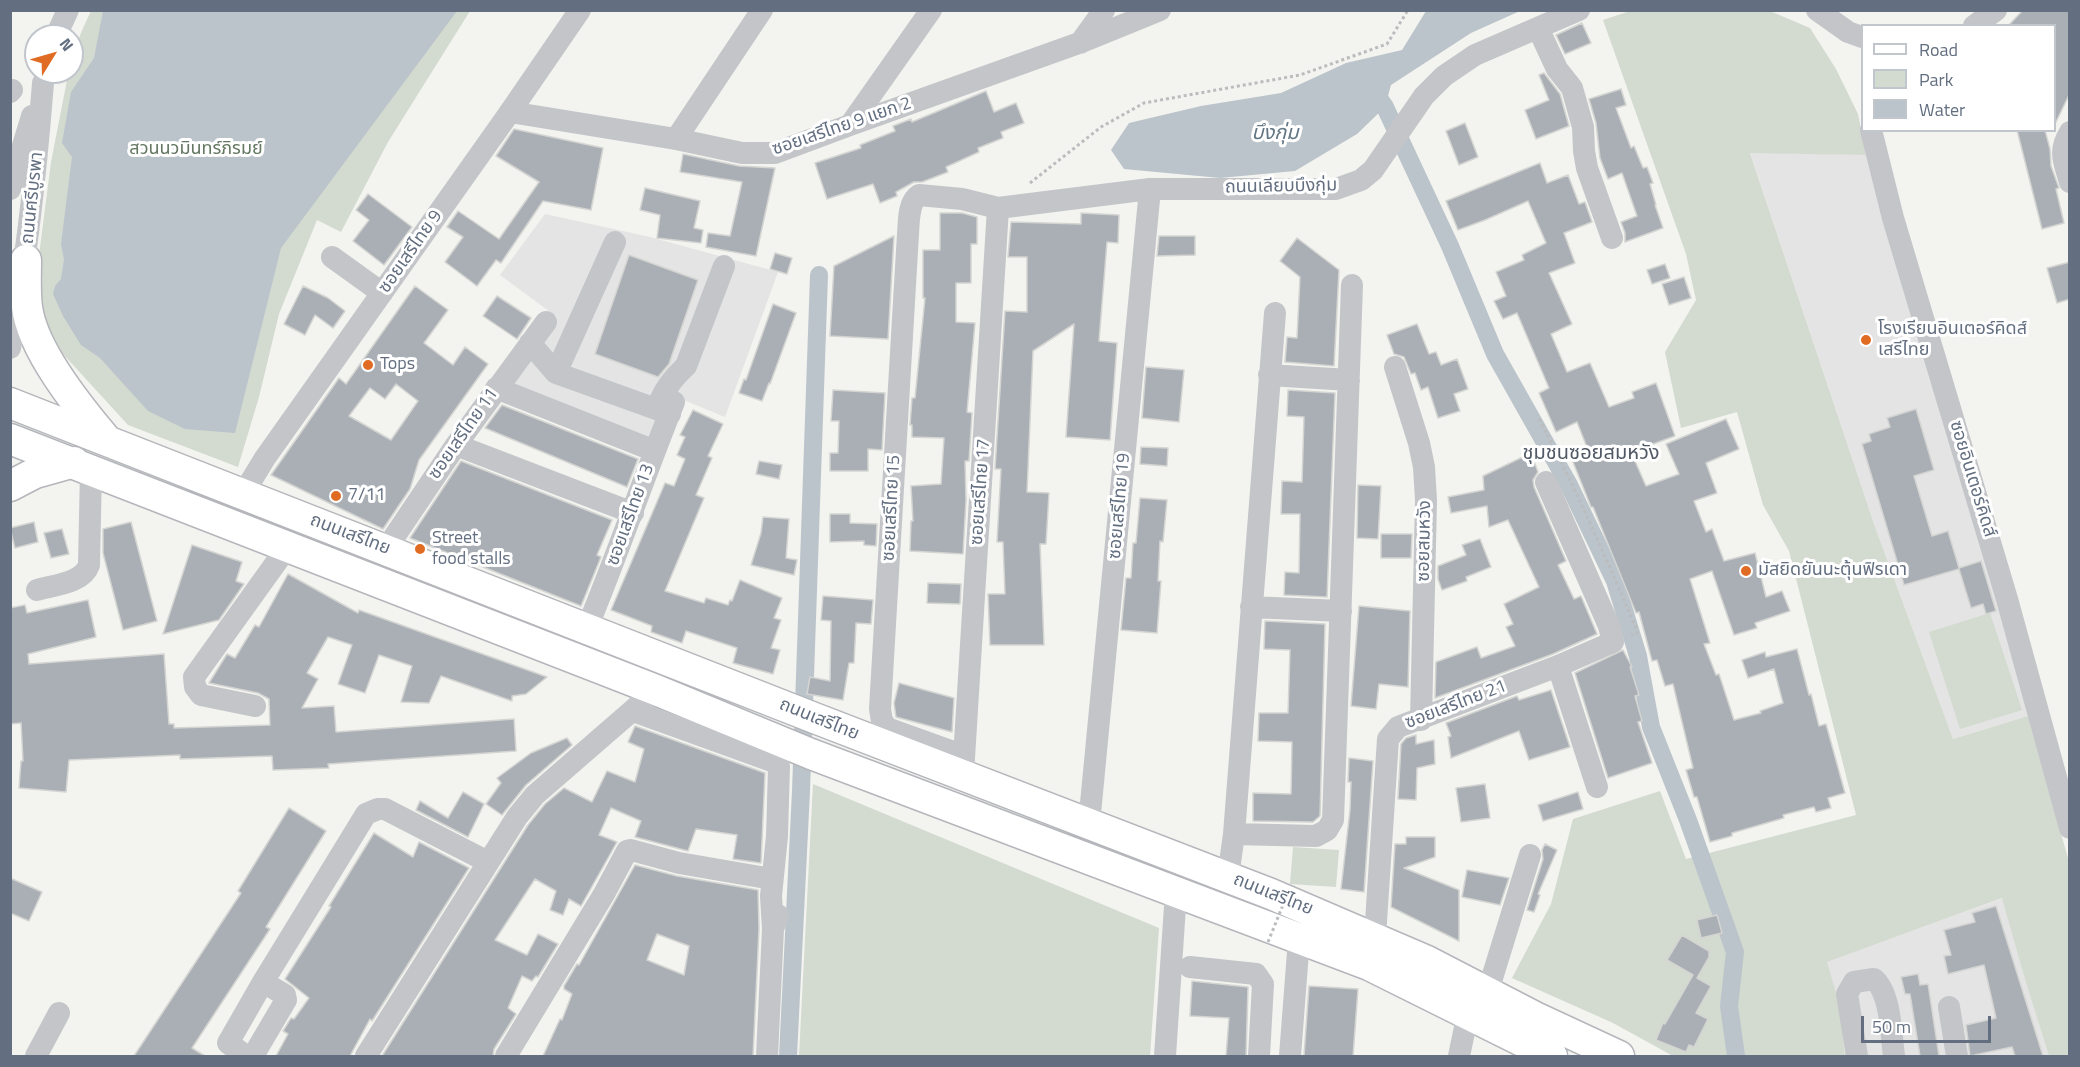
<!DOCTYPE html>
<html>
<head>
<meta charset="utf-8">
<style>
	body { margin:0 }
	#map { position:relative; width:2080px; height:1067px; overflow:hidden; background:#f3f4ef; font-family:"Titillium Web",sans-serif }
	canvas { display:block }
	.frame { position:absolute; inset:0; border:12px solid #636f80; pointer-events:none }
	.legend { position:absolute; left:1861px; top:24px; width:195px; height:108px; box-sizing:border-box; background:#fff; border:2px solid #c1c5cc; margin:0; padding:8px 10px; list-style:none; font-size:18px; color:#636f80 }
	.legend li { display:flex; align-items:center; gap:12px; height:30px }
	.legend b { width:30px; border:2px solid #c1c5cc }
	.north { position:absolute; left:24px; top:24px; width:60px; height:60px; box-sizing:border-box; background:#fff; border:2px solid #c1c5cc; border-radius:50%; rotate:53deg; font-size:16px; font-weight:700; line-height:24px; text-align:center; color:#636f80 }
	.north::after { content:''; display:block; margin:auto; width:21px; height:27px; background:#e06b22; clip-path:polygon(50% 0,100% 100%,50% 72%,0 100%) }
	.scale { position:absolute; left:1861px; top:1016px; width:130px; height:27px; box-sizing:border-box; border:3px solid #636f80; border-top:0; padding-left:8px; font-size:18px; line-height:21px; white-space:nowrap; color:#636f80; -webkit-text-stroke:4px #fff; paint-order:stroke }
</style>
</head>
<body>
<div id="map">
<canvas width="2080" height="1067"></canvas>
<div class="frame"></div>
<ul class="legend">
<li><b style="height:8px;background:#fff"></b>Road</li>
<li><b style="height:16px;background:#d3dad0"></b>Park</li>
<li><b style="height:16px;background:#bcc4cb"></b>Water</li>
</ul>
<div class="north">N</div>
<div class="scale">50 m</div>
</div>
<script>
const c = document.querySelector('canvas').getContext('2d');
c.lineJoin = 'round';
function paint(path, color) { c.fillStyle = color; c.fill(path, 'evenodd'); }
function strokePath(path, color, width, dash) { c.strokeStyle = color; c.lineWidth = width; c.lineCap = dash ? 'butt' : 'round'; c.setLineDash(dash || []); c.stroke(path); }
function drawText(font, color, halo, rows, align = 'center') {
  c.font = font + ' "Titillium Web","Noto Sans Thai",sans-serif'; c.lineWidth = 6; c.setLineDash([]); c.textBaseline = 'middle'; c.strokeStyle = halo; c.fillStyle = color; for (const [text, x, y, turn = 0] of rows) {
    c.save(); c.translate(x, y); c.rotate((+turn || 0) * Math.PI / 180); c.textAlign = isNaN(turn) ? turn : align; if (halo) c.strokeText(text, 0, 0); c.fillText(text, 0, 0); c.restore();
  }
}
paint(new Path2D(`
	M1750 152 1866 155 2009 634 2028 716 1953 739 1874 524Z
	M545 214 650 237 778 272 725 417 669 394 648 441 510 386 557 317 500 275Z
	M2003 898 2026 983 2049 1056H1845L1839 1003 1826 962Z`), '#e3e4e3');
paint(new Path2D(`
	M91 11H470L388 142 341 232 317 220 279 314 259 397 238 467 128 425 63 354 42 316 38 263 51 162 68 75 69 72H72C72 50 82 30 91 11Z
	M1630 11H1770L1810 28 1836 69 1858 114 1866 155 1750 153 1874 524 1953 739 2028 716 2069 862V1056H2049L2026 983 2002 898 1827 962 1839 1003 1845 1056H1673L1613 1023 1512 978 1551 904 1573 819 1660 791 1686 859 1856 815 1789 551 1763 505 1737 412 1681 428 1665 352 1696 300 1686 254 1603 20Z
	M1990 613 2022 710 1960 729 1929 632Z
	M813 784 1159 928 1150 1056H799Z
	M1293 847 1339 850 1336 887 1290 884Z`), '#d3dad0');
paint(new Path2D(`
	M103 11H457L281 248 235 433 185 429 148 411 100 358 81 345 63 316 53 294 55 286 61 279 64 259 61 244 72 157 62 143 71 92 94 58Z
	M1426 11H1520L1471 33 1391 85 1385 107 1357 134 1295 171 1220 178 1124 169 1111 150 1129 123 1201 106 1281 93 1346 63 1402 50Z`), '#bcc4cb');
strokePath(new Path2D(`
	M1371 87 1385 107 1450 246 1495 354 1569 485 1615 581 1638 656 1651 727 1688 820 1735 952 1729 1006 1736 1056
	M788 1056 801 791 819 275`), '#bcc4cb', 18);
const building = new Path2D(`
	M2023 10H2070V93L2055 124V26H2008Z
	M1582 23 1591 43 1565 54 1556 35Z
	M1544 73 1560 94 1569 126 1536 139 1525 110 1549 100 1539 75Z
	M1621 89 1626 105 1616 108 1631 148 1634 146 1643 168 1647 167 1653 183 1650 184 1656 205H1655L1663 228 1625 242V233L1621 222 1637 216 1622 173 1608 179 1600 158 1596 123 1589 99Z
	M986 91 994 112 1016 103 1024 123 1001 132 1003 138 978 148 979 152 946 167 948 172 922 182H914L896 192 897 196 880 203 873 184 827 199 815 163 861 148 860 145 895 131 893 126 911 119 912 122Z
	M1465 123 1478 157 1459 165 1446 131Z
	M514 129 603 148 591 210 543 201 501 263 496 260 477 286 445 262 463 237 447 227 458 211 499 239 539 182 496 156Z
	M2017 130H2045L2050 149 2051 166 2059 188 2056 189 2064 223 2042 229Z
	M683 154 739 166 775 168 756 256 706 247 708 233 730 236 742 182 680 172Z
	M1540 163 1547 183 1568 175 1579 204 1585 202 1592 222 1564 233 1575 263 1549 273 1572 324 1551 334 1567 372 1590 363 1609 407 1634 398 1632 392 1656 383 1675 436 1631 452 1646 486 1679 474 1666 444 1726 419 1739 449 1706 463 1717 493 1694 501 1706 532 1712 529 1724 561 1755 553 1766 597 1782 591 1790 611 1755 623 1757 628 1734 635 1712 571 1690 579 1710 643 1704 644 1716 675 1719 674 1734 720 1761 713 1760 711 1783 703 1774 669 1748 678 1742 660 1765 652 1766 657 1797 649 1809 695 1811 694 1819 726 1826 724 1845 793 1828 798 1831 808 1816 812 1814 807 1783 815 1784 818 1732 833V836L1710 842 1697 797H1694L1686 770 1693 768 1673 684 1665 686 1657 660 1652 661 1639 612 1636 613 1593 507H1591L1571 457 1588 450 1577 422 1556 432 1539 393 1549 388 1517 313 1503 319 1494 301 1506 296 1496 272 1524 260 1522 255 1546 243 1528 201 1485 220 1458 230 1446 201Z
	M645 188 700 201 694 228 703 230 701 243 657 238 660 215 640 210Z
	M368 194 412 227 384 265 353 241 369 220 356 210Z
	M940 213H962L977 217V244H971V283H956V322L975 323 967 412 972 413 969 461H965L966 500 963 554 910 551 911 521H913L911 486 941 484 944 438 912 437V425H910L912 398H915L925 298H923V250H940Z
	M1081 213 1119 215 1118 243 1107 242 1099 341 1117 343 1110 440 1066 437 1074 324 1033 351 1027 492 1049 493 1046 544H1040L1044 645H990L988 594H1005L1003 542H997L1001 469H995L1005 311 1027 312V257H1008L1011 222 1081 224Z
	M894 236 888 339 830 336 834 266Z
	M1159 236H1195V255L1157 256Z
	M1297 238 1339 270 1334 366 1285 362 1287 337 1297 338 1300 277 1280 261Z
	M775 253 792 258 787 274 770 269Z
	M629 255 698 280 669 364 658 377 595 354Z
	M2070 262V299L2057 303 2047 268Z
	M1665 264 1670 278 1652 284 1647 270Z
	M1684 277 1691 298 1669 305 1662 284Z
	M303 286 328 298 345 311 333 328 315 315 305 335 284 324Z
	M415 286 448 310 424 343 453 365 465 347 488 364 419 460 410 489 383 529 271 475 339 378 346 384ZM396 384 418 401 391 440 349 416 370 388 385 399Z
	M497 296 531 318 517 339 483 316Z
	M773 304 796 313 770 384 769 383 762 401 739 393 744 379 746 380Z
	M1417 324 1429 354 1436 352 1441 365 1457 359 1468 389 1454 394 1460 411 1438 418 1428 387 1421 390 1415 373 1411 374 1404 357 1394 354 1387 335Z
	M1146 367 1184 370 1179 422 1142 418Z
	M833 390 885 393 882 450 868 449V471H830V453H838L839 421H831Z
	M1288 390 1335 393 1327 597 1284 595 1285 572 1299 573 1300 514H1281L1282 481 1302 482 1304 417 1287 416Z
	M502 405 638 459 627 487 485 428Z
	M1916 409 1934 470 1914 476 1932 536 1948 531 1959 568 1981 561 1996 611 1986 614 1983 604 1971 608 1959 569 1904 585 1862 444 1871 441 1869 434 1890 427 1887 418Z
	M693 410 723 424 708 456 712 458 696 495 704 498 665 591 704 603 706 598 728 605 730 600 732 601 740 580 782 598 774 618 781 620 771 648 780 650 773 674 733 663 737 648 686 631 682 643 651 632 652 626 611 610 665 483 674 486 685 459 677 455 685 437 680 435Z
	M1141 447 1168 448 1167 466 1140 464Z
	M1531 453 1538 472 1533 480 1534 487 1566 561 1558 565 1574 599 1581 596 1597 634 1553 654 1435 698 1436 662 1477 647 1481 658 1515 646 1506 627 1513 624 1504 604 1539 587 1508 520 1489 527 1487 506 1451 513 1448 497 1484 490 1483 476Z
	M461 461 612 520 597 555 601 557 581 606 410 538Z
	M759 461 782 465 779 479 756 474Z
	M1358 485 1381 486 1378 539 1357 538Z
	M1140 498 1167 500 1163 542 1160 541 1158 581H1161L1157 633 1121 630 1126 578H1131L1133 543H1136Z
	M830 514H850V523L877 524 876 546 864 545V541L830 542Z
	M763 517 789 519 786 558 797 560 794 575 751 565 761 533Z
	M34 522 38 542 15 548 10 528Z
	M131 522 157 621 123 630 103 553V529Z
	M62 529 69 554 51 558 44 533Z
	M1381 534H1412L1411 558H1381Z
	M1480 539 1491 567 1466 577 1467 581 1442 590 1438 579V566L1466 555 1462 545Z
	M192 545 242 562 236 581 244 584 219 620 163 634Z
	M288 574 358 613 359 610 547 677 526 694 512 696V701L441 676 429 703 401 702 412 666 379 655 365 693 338 684 352 645 328 637 307 673 318 679 302 708 334 706 336 732 514 719 516 751 328 764 329 768 273 770 272 756 180 759V755L69 760 66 792 19 788 21 761H23L21 723 10 724V608L25 605 27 613 88 600 96 637 28 654 29 664 164 654 169 724H174V728L270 725 269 699 258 693 209 683 227 654 235 658 255 625 259 627Z
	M928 583 961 584 960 604 927 603Z
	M823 596 873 600 871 624 856 623 854 663H849L843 700 807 694 810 677 830 681 831 621 821 620Z
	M1359 606 1410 611 1408 687 1379 684 1376 709 1351 706Z
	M1265 621 1325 624 1320 816 1313 822 1253 821V793L1291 794 1292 742 1258 741 1259 713H1288L1290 650 1264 649Z
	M1623 650 1632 667H1630L1639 695 1635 696 1642 721 1638 722 1652 763 1608 778 1575 673Z
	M899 683 954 698 952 732 896 717 894 703Z
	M1551 690 1570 747 1529 760 1519 731 1451 758 1448 737 1451 736 1446 723 1517 696 1519 700Z
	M635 726 765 773 761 863 733 859 737 835 696 829 688 851 635 837 641 821 611 808 599 835 617 842 581 906 569 899 563 915 550 910 556 891 535 879 495 940 527 955 538 934 558 944 538 977 536 976 532 981 522 976 508 1008 516 1014 494 1049 493 1056H382L528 825 545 804 564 788 592 802 607 771 635 782 644 749 628 742Z
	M1416 735V744L1434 740 1435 764 1417 768 1416 800 1398 799 1401 744 1406 738Z
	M567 738 572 745 526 785 502 815 486 804 501 783 497 778 531 753Z
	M1349 758 1373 761 1364 892 1341 889 1350 810 1351 782H1348Z
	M1485 784 1490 818 1461 822 1456 788Z
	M463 792 484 804 468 837 416 810 420 801 448 818Z
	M1578 792 1583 809 1543 821 1538 805Z
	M289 808 326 831 266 927 270 929 192 1048 205 1056H134L241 893 238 891Z
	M374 833 413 857 419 842 469 868 372 1021 370 1019 350 1056H276L288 1034 283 1031 291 1018 294 1019 309 998 285 979 331 907 329 906Z
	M1406 837H1435V857L1404 868 1459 890V941L1391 907 1395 844H1406Z
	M1545 844 1557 850 1538 894 1540 895 1534 912 1527 910 1543 859 1542 850Z
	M635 865 677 876 758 890 759 929 753 1056H543L560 1019 562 1020 572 994 564 989V986L577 964 579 965ZM657 934 689 946 684 975 647 960Z
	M1467 870 1509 878 1500 905 1462 897Z
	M10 878 42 892 29 921 10 913Z
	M1996 906 2043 1056H2015L2012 1047 1970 1056 1966 1025 1996 1018 1984 965 1948 974 1944 956 1951 955 1944 930 1975 922 1972 913Z
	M1717 915 1722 933 1701 938 1697 920Z
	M1682 935 1709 951V957L1697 978 1711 986 1696 1013 1708 1019 1694 1047 1689 1045 1686 1052 1656 1040 1663 1023 1665 1024 1693 975 1667 960Z
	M1918 974 1920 985 1928 984 1939 1056H1920L1910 994H1905L1901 977Z
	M1192 981 1248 987 1246 1056H1226L1229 1018 1190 1016Z
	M1309 986 1358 989 1353 1056H1304Z`);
paint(building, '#a9afb5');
strokePath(building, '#d4d5d2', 1.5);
const major = new Path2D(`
	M26 260C26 276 25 292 27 307 32 349 77 405 104 437
	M10 403 817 719 1271 894 1427 961 1535 1017 1619 1056
	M10 439 656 690 811 754 1369 965 1552 1056
	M10 486 35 473 74 462`);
strokePath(major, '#b4b6bb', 33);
strokePath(new Path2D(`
	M1030 183 1101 127 1144 103 1300 75 1387 44 1408 10
	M1539 419C1576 488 1606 559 1637 630V633L1631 635`), '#babcbe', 3, [3, 3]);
strokePath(new Path2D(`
	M1817 10 1848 32 1862 37
	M1974 26 1996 10
	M1538 28 1557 69 1572 88 1583 127 1584 151 1587 168 1612 238
	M56 36 68 10
	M1080 43 1104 10
	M10 92 12 90
	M510 112 676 139 742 153H775L850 125 1079 43 1160 10
	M850 125 931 10
	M1871 130 1893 218 2007 599 2070 828
	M2070 132C2058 151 2064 162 2070 182
	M676 139 762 10
	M10 189 32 116
	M332 257 382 293
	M530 343 556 373 670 414
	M10 348C27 260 36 172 43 83
	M1395 367 1419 443 1424 467 1426 500 1421 720
	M556 373 615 242
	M1269 375 1349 380
	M496 388 655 451
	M657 409C663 391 672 379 686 366L724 266
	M456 445 633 513
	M243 494 265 458 510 112 580 10
	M386 549 456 445 546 322
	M37 590C54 585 83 583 89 565L91 470
	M1251 607 1341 611
	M587 628C618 553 644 477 674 402
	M1558 666 1597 787
	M255 706 201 695 195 687 194 677 288 546
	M633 711 777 763 779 766 777 836 771 896 773 929
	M963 774 998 208
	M963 775 951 751 887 728 882 721 880 709 908 234C909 222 908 202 919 195L962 199 998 208 1150 189H1336L1361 180 1373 170 1424 96 1444 76 1475 55 1579 10
	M1089 824 1150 189
	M1234 834 1316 836 1327 830 1333 820 1352 285
	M1228 877 1234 834 1275 313
	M1375 937 1388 739 1398 727 1558 666 1613 642 1609 626 1546 482
	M1190 967 1256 974 1263 984 1259 1056
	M1488 991 1530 855
	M1949 1007 1957 1056
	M36 1056 59 1013
	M246 1056 228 1043 263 982 366 814 378 809H385L488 862
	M253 1056 286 1000 285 995 263 982
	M366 1056 517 817 535 795 656 690
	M506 1056 604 894 627 851 631 850 679 863 772 879
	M767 1056 773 929 778 915
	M1165 1056 1176 891
	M1290 1056 1299 939
	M1459 1056 1468 1013
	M1857 1056 1847 994 1854 982 1874 979C1891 994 1891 1034 1894 1056`), '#c3c5c9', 22);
strokePath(major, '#fff', 30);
strokePath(new Path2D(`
	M1268 942 1289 890`), '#babcbe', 3, [3, 3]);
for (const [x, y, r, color] of [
	[1866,340,6,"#e06b22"],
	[368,365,6,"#e06b22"],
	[336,496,6,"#e06b22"],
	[420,549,6,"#e06b22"],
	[1746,571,6,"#e06b22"]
]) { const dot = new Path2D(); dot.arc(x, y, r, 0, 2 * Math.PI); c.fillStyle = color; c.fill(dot); strokePath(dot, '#fff', 2); }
drawText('18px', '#636f80', '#fff', [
	["ซอยเสรีไทย 9 แยก 2",842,127,-19],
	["ถนนเลียบบึงกุ่ม",1281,187,-1],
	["ถนนศรีบูรพา",33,198,-84],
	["ซอยเสรีไทย 9",411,252,-55],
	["ซอยเสรีไทย 11",464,434,-55],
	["ซอยอินเตอร์คิดส์",1972,479,73],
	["ซอยเสรีไทย 17",981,492,-86],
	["ซอยเสรีไทย 19",1120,506,-85],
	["ซอยเสรีไทย 15",892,508,-87],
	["ซอยเสรีไทย 13",631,515,-70],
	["ถนนเสรีไทย",350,535,21],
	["ซอยสมหวัง",1425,541,-89],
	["ซอยเสรีไทย 21",1456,705,-21],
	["ถนนเสรีไทย",819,720,22],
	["ถนนเสรีไทย",1273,895,22]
]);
drawText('18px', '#637761', '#fff', [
	["สวนนวมินทร์ภิรมย์",196,150]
]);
drawText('18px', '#636f80', '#fff', [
	["โรงเรียนอินเตอร์คิดส์",1878,330],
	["เสรีไทย",1878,351],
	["Tops",380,365],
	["7/11",348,496],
	["Street",432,539],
	["food stalls",432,560],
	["มัสยิดยันนะตุ้นฟิรเดา",1758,571]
], 'left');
drawText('italic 20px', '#637785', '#fff', [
	["บึงกุ่ม",1275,134]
]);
drawText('20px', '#505965', '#fff', [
	["ชุมชนซอยสมหวัง",1591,454]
]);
</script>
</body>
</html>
